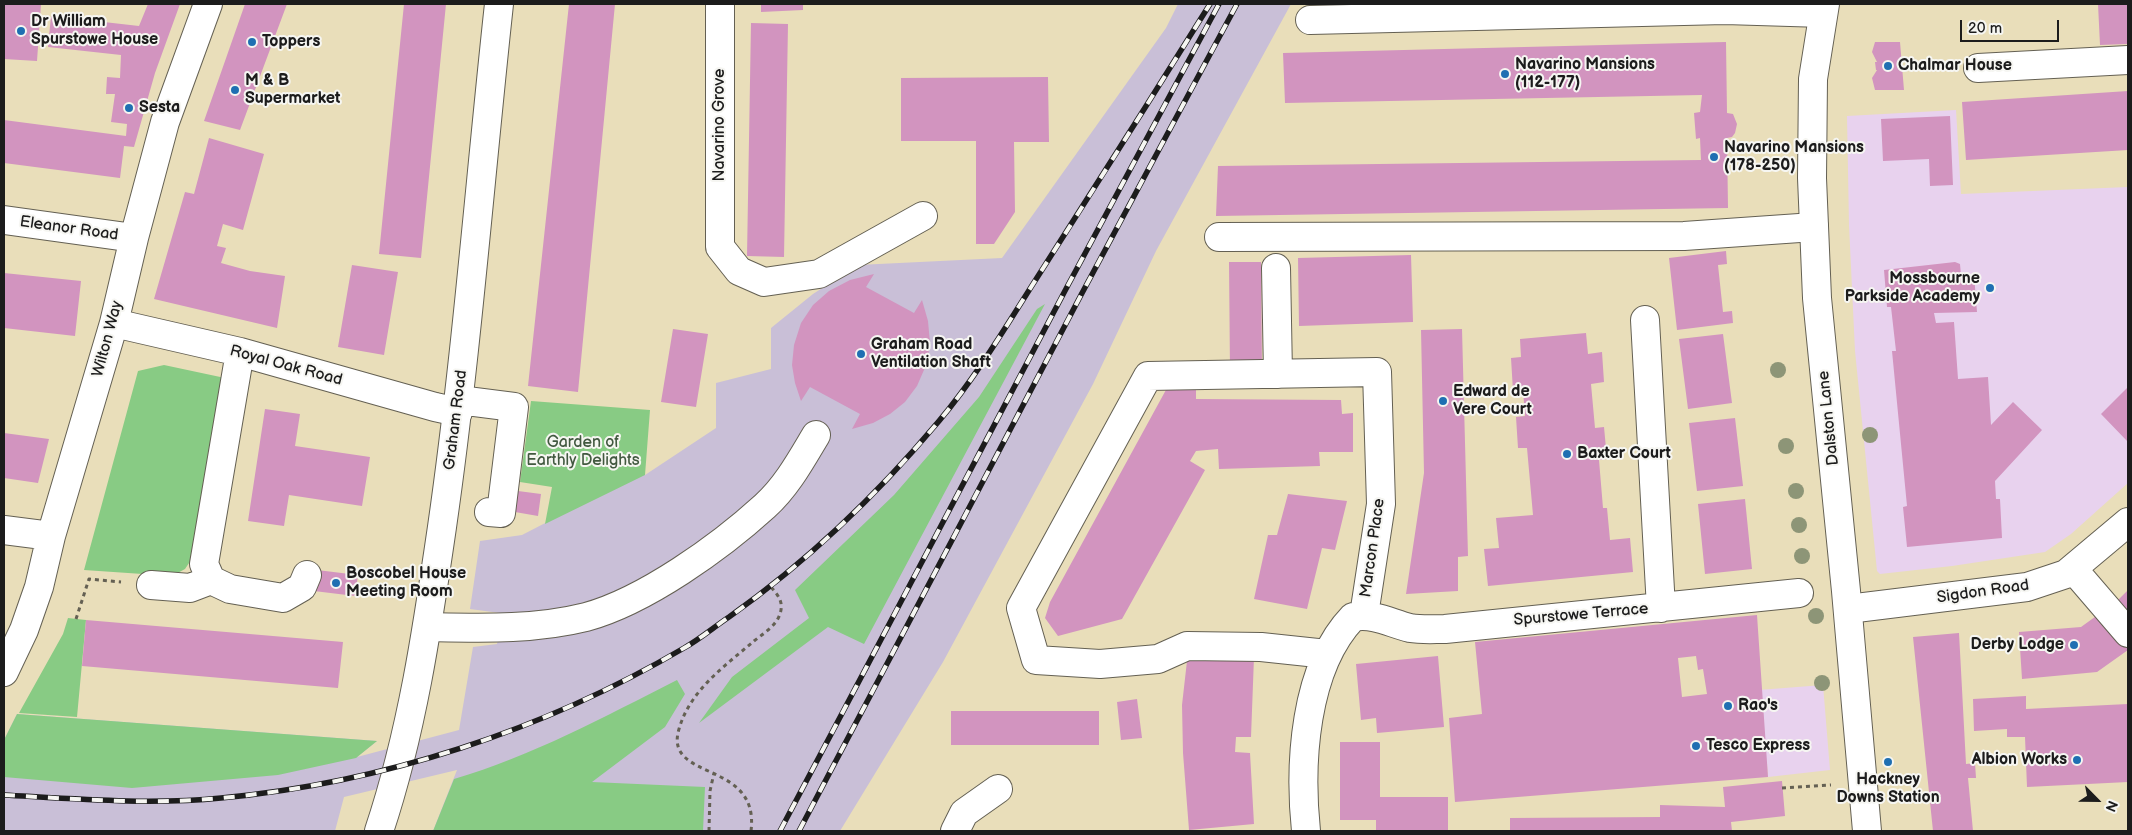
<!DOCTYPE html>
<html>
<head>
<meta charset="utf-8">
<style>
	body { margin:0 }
	#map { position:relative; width:2132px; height:835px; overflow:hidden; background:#e9deba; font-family:"Balsamiq Sans",sans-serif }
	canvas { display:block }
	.frame { position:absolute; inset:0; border:5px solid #1c1c1c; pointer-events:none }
	.north { position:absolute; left:2072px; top:775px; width:50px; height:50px; -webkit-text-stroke:4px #f6f6f2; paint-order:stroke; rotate:113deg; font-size:14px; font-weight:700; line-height:20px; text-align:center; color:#1c1c1c }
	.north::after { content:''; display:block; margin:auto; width:18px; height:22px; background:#1c1c1c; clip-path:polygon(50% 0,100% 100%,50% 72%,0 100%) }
	.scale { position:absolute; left:1960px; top:20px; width:99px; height:22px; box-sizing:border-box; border:2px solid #1c1c1c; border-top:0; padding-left:6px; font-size:15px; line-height:18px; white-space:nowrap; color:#1c1c1c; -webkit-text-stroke:4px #f6f6f2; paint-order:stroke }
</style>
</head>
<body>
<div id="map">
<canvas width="2132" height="835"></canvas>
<div class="frame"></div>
<div class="north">N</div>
<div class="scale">20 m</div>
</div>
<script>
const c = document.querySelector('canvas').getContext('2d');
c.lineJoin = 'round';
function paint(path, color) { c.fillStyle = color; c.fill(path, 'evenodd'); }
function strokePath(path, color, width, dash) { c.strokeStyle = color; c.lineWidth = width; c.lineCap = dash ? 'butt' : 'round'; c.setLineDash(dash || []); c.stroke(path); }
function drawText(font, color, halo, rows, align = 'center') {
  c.font = font + ' "Balsamiq Sans",sans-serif'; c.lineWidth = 4; c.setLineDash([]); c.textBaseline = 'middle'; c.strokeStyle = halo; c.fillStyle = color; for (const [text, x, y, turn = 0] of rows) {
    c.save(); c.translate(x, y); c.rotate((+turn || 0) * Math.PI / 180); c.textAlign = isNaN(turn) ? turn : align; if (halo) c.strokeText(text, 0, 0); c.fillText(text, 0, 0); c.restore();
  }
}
paint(new Path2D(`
	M1956 110 1961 194 2128 187V483L2071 534 2045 552 1952 566 1880 574 1877 571 1855 351 1849 225 1847 116Z
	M1823 685 1830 770 1768 777 1767 763 1707 694Z`), '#e8d2ee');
paint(new Path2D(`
	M1178 4H1291L1156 251 1093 384 943 662 840 831H433L457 770 344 797 335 831H4V740L17 714 377 741 357 757 459 730 473 647 497 644 500 628V613L470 609 480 541 522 535 644 472 645 475 716 428V383L771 369V328L813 294 858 265 1002 258 1166 28Z`), '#c9bfd7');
paint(new Path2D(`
	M1045 304 864 644 828 627 699 723 732 677 809 618 795 590 894 495 979 397 1037 309Z
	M164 365 225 378 197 551 185 569 172 576 84 570 138 371Z
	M531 401 650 410 645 475 545 524 552 487 520 482Z
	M68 618 86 620 77 717 19 713 63 634Z
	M677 680 685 694 665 727 592 782 705 787 703 831H433L454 779C532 756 604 717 677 680Z
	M17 714 377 741 356 758 278 775 132 788 4 777V740Z`), '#88cb84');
paint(new Path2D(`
	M4 4H41L37 61 4 59Z
	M148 4H180L155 73 134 147 124 146 120 178 4 163V120L126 136 127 124 111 122 115 94H106L107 77 120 78 121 55 48 47 51 16 139 26Z
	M245 4H287L240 130 204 121Z
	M404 4H446L421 258 379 254Z
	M569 4H615L578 392 528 386Z
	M761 4H803V10L761 12Z
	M2098 4H2128V44L2100 45Z
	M751 23 788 24 784 257 747 256Z
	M1726 42 1727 113 1733 114 1737 124 1735 133 1732 137 1727 138 1728 208 1216 216 1218 166 1701 160 1700 138 1696 139 1694 113 1700 112 1702 95 1285 103 1283 53Z
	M1875 42H1900L1904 90H1875L1872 78 1877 70H1876L1875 62H1877L1872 52Z
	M1048 77 1049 142H1014L1015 212 994 244H976V141H901V78Z
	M2128 91V150L1966 160 1962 102Z
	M1950 116 1953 185 1930 186 1929 159 1883 161 1881 119Z
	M209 138 264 154 243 230 223 224 217 246 226 248 221 263 250 271 285 276 277 328 154 299 185 192 194 194Z
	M1726 251 1727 264 1718 265 1723 312 1732 311 1733 323 1677 330 1669 258Z
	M1411 255 1413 322 1299 326 1298 258Z
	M1229 262H1261L1262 372H1230Z
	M1955 262 1960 264 1961 275H1974L1977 312 1934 313 1936 323 1954 322 1958 379 1988 377 1991 425 2013 402 2042 430 1995 481 1996 499H2000L2002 538 1907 547 1903 507 1907 506 1892 351H1896L1891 307H1887L1884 270Z
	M352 265 398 272 384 355 338 347Z
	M4 273 81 281 75 336 4 328Z
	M874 274 866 287 914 313 922 300 928 321 930 343 927 363 917 386 905 402 890 414 873 423 852 429 860 414 810 387 801 401 795 383 792 365 794 345 801 323 813 305 829 291 850 280Z
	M673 329 708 334 696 407 661 402Z
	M1462 329 1468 556 1458 557V591L1406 594 1424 473 1421 330Z
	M1586 333 1588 354 1602 352 1604 382 1591 384 1595 428 1604 427 1607 459 1599 460 1603 508H1607L1610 540 1630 538 1633 572 1488 586 1484 549 1499 548 1496 518 1533 515 1527 448H1518L1516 417 1525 416 1523 390 1513 391 1511 358 1521 357 1520 339Z
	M1723 334 1732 403 1688 409 1679 339Z
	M1167 388H1196V399L1341 400 1342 414 1353 413V452H1319L1320 466 1219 469 1218 449 1196 451 1190 461 1205 470 1122 619 1058 636 1045 618 1050 602Z
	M2127 388 2128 390V442L2101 414Z
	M265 409 300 414 295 446 370 457 362 506 289 495 284 526 248 521Z
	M1735 418 1743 486 1697 491 1689 423Z
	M4 433 49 439 38 483 4 478Z
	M518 491 541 494 538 516 515 512Z
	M1288 494 1347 501 1335 550 1322 548 1307 609 1254 599 1268 535H1277Z
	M1745 499 1752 569 1705 574 1698 504Z
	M317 570 358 575 355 596 314 591Z
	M2128 590V622L2115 603Z
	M2106 609 2128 641V650L2097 672 2022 679 2019 632 2081 627Z
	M1757 615 1768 777 1455 802 1449 718 1482 714 1475 642ZM1696 656 1698 670 1703 669 1707 694 1682 697 1678 658Z
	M86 620 343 642 338 688 82 666Z
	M1959 633 1966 764 1975 763 1976 778H1968L1973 831H1933L1913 637Z
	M1438 656 1444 727 1377 733 1376 718 1361 720 1356 664Z
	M1254 657 1251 737H1236L1235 752 1250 753 1254 824 1189 830 1183 753 1182 705 1187 661Z
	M2026 696V709L2128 704V782L2027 787 2025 737H2007V729L1974 731 1973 699Z
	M1137 699 1142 738 1121 740 1117 702Z
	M951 711H1099V745H951Z
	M1340 742H1380V797H1448V831H1376V820H1340Z
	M1782 781 1785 816 1731 822 1732 831H1510V818L1660 817V805L1725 807 1723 787Z`), '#d294bf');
const minor = new Path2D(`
	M720 4V247L739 271 764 282 819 274 923 216
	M1310 20 1725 10 1823 13
	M1978 68 2128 60
	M4 220 134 238
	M1219 237 1684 236 1814 227
	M1276 268 1278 374
	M1645 320 1661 608
	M114 323 240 352 435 407 458 412
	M240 352 204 564 211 580 230 589 283 598 302 587 307 575
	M459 400 514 407 501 513 489 512
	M4 530 51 536
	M2073 569 2128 633
	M151 585 190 588 211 580
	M1848 609 2027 587 2066 574 2128 522
	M427 627C481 628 534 630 586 617 645 601 720 547 765 506 787 486 801 460 816 435
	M1327 654 1261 647 1187 646 1158 659 1100 664 1036 660 1021 608 1148 376 1377 372 1381 504 1364 615
	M4 672 24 630 39 587 51 536 114 323 134 238 165 122 208 4
	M955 831 964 813 998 789
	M1306 831C1299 764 1304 668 1353 617 1374 613 1390 623 1410 628 1422 630 1434 629 1445 629L1799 593`);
const major = new Path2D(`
	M1825 4 1813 79 1812 178 1817 298 1846 591 1867 831
	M379 831C412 732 427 630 442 527 467 353 480 178 499 4`);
strokePath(minor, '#646053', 30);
strokePath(major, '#646053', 30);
strokePath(new Path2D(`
	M76 619 89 579 121 582
	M1782 788 1831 785
	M709 831 710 791 714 773
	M751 831C760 759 663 782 679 729 690 690 725 666 754 641 764 633 776 626 780 614 784 602 778 595 771 587`), '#646053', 3, [4, 4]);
strokePath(minor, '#fff', 28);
strokePath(major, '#fff', 28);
const rail = new Path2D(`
	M4 795C76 799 150 805 221 798 383 783 544 730 684 648 700 639 714 627 729 617 808 561 877 495 939 421 977 376 1008 323 1040 273 1097 184 1154 94 1210 4
	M780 831 1067 287 1219 4
	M799 831 1081 295 1237 4`);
strokePath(rail, '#1c1c1c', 5.5);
strokePath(rail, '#f6f6f2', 4, [11]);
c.fillStyle = '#8d9577';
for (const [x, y] of [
	[1778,370],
	[1870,435],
	[1786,446],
	[1796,491],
	[1799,525],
	[1802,556],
	[1816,616],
	[1822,683]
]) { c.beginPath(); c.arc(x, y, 8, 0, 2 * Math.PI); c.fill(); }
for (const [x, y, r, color] of [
	[21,31,5,"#1f6fb2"],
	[252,42,5,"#1f6fb2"],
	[1888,66,5,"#1f6fb2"],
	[1505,74,5,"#1f6fb2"],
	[235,90,5,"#1f6fb2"],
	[129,108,5,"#1f6fb2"],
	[1714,157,5,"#1f6fb2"],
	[1990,288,5,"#1f6fb2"],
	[861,354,5,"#1f6fb2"],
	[1443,401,5,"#1f6fb2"],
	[1567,454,5,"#1f6fb2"],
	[336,583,5,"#1f6fb2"],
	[2074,645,5,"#1f6fb2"],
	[1728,706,5,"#1f6fb2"],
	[1696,746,5,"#1f6fb2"],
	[2077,760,5,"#1f6fb2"],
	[1888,762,5,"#1f6fb2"]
]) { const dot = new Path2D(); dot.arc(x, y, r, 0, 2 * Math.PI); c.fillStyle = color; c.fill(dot); strokePath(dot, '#f6f6f2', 2); }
drawText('bold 16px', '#1c1c1c', '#f6f6f2', [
	["Dr William",31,22],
	["Spurstowe House",31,40],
	["Toppers",262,42],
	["Navarino Mansions",1515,65],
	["(112-177)",1515,83],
	["Chalmar House",1898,66],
	["M & B",245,81],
	["Supermarket",245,99],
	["Sesta",139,108],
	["Navarino Mansions",1724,148],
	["(178-250)",1724,166],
	["Mossbourne",1980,279,"right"],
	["Parkside Academy",1980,297,"right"],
	["Graham Road",871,345],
	["Ventilation Shaft",871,363],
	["Edward de",1453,392],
	["Vere Court",1453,410],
	["Baxter Court",1577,454],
	["Boscobel House",346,574],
	["Meeting Room",346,592],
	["Derby Lodge",2064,645,"right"],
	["Rao's",1738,706],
	["Tesco Express",1706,746],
	["Albion Works",2067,760,"right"],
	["Hackney",1888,780,"center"],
	["Downs Station",1888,798,"center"]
], 'left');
drawText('16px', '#1c1c1c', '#f6f6f2', [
	["Navarino Grove",720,125,-90],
	["Eleanor Road",69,229,8],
	["Wilton Way",108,339,-75],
	["Royal Oak Road",286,366,15],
	["Dalston Lane",1829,418,-96],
	["Graham Road",456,420,-83],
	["Marcon Place",1373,548,-82],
	["Sigdon Road",1983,592,-8],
	["Spurstowe Terrace",1581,615,-5]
]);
drawText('16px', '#425940', '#f6f6f2', [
	["Garden of",583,443],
	["Earthly Delights",583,461]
]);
</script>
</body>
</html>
